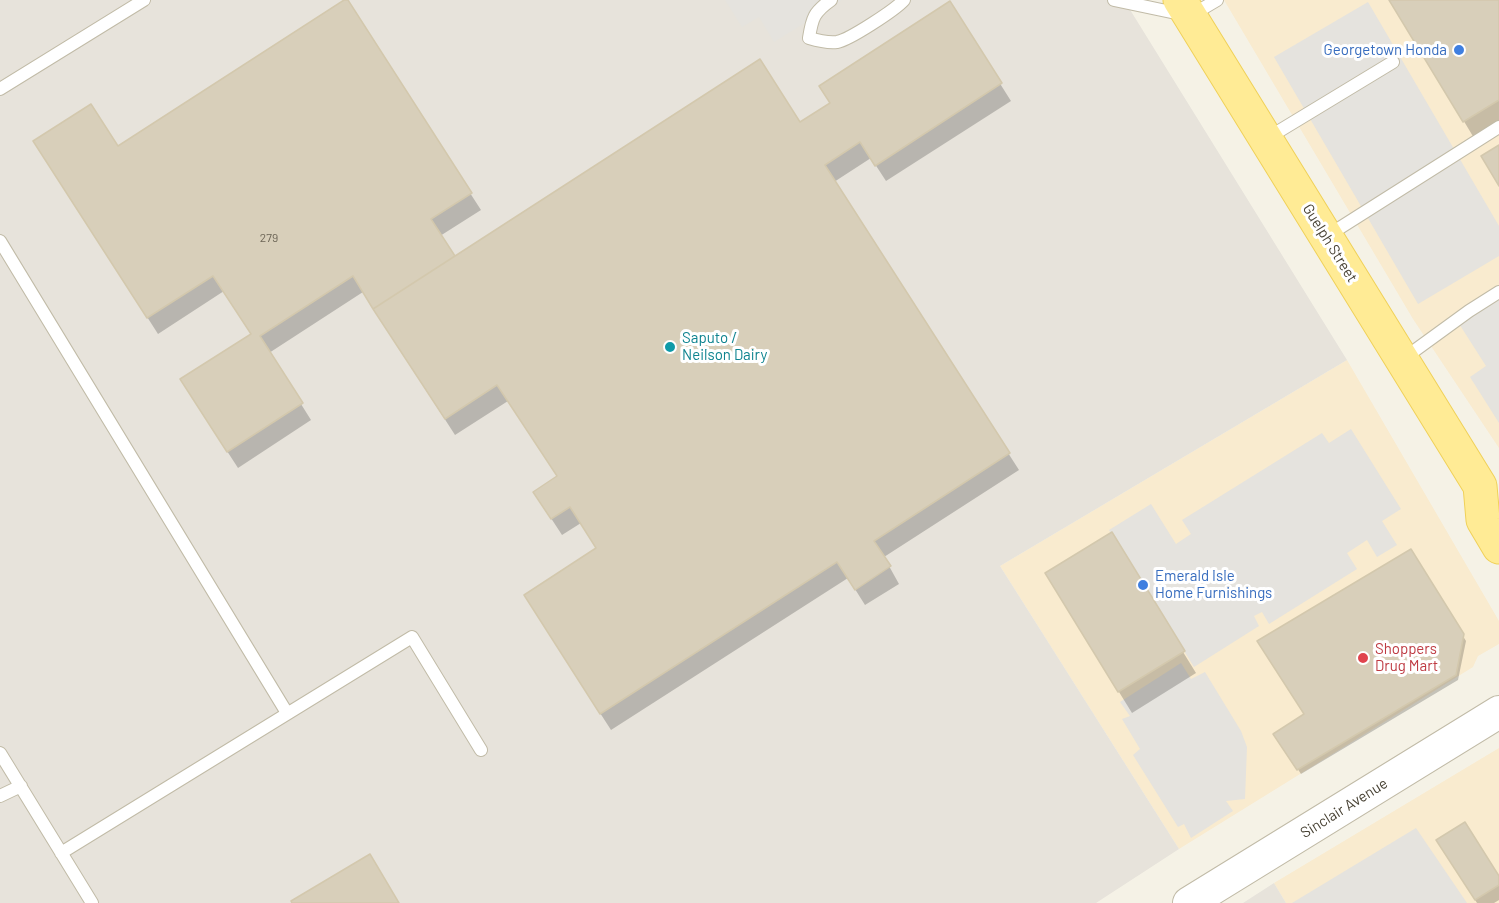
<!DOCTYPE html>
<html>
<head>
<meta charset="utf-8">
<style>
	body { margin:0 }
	canvas { display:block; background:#f5f2e6 }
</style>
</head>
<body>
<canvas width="1499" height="903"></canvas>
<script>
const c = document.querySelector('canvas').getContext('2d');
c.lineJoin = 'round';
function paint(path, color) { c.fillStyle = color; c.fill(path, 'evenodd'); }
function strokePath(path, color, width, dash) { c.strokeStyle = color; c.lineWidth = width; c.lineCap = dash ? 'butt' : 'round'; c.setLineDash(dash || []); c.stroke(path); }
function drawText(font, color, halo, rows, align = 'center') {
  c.font = font + ' Barlow,sans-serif'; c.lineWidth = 6; c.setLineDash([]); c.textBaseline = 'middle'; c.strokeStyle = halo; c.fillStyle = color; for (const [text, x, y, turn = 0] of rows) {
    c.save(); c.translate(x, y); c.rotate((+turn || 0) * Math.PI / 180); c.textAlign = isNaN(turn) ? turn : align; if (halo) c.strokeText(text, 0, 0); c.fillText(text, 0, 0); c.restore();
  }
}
paint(new Path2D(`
	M1224 0H1499V448L1413 319Z
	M1347 360 1499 621V644L1478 656 1473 667 1179 849 1000 566Z
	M1499 748V903H1286L1274 883Z`), '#f9ebcf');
paint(new Path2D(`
	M0 0H1124L1347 360 1000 566 1179 849 1096 903H0Z
	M1274 883 1286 903H1243Z`), '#e7e3db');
paint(new Path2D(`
	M725 0H842L774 42 759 17 742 27Z
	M1368 2 1499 226V256L1418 304 1274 57Z
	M1499 291V423L1470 377 1486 366 1456 319Z
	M1351 429 1401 509 1382 521 1397 545 1377 557 1367 540 1347 553 1357 569 1269 624 1262 612 1254 616 1259 626 1194 667 1109 530 1151 504 1176 544 1191 534 1182 520 1322 433 1329 443Z
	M1181 663 1191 679 1205 672 1241 731 1247 747 1245 799 1226 801 1233 811 1191 838 1184 824 1178 827 1133 755 1140 749 1122 719 1130 716 1120 702Z
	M1416 828 1467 903H1292Z`), '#e5e3de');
paint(new Path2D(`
	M1391 0H1499V123L1474 138Z
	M346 1 481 210 440 236 455 258 800 124 831 104 949 3 1011 101 886 181 871 158 834 182 1019 470 884 557 899 584 865 605 848 578 611 730 535 612 598 549 581 523 562 535 545 509 558 477 508 401 455 435 363 292 269 353 311 420 238 468 192 397 252 335 224 291 158 334 35 142 118 148Z
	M1410 551 1466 641 1458 680 1301 774 1275 734 1306 715Z
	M1059 595 1183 652 1196 673 1132 713Z
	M1445 852 1499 878V900L1494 903H1477Z`), '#0003');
const building = new Path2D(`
	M344 0H348L472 193 431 219 455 256 373 309 353 276 260 336 303 403 227 452 180 379 251 334 213 276 147 318 33 141 91 104 118 146Z
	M1389 0H1499V100L1463 122Z
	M950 1 1002 83 875 166 860 142 825 165 1010 453 874 541 891 566 855 590 837 562 600 714 524 595 596 548 570 507 551 519 533 492 557 476 497 385 445 419 373 309 760 59 800 122 830 103 819 86Z
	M1499 145V186L1481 156Z
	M1112 532 1185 651 1118 692 1045 573Z
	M1411 549 1464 634 1456 675 1297 770 1273 734 1304 714 1257 641Z
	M1465 822 1499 876V885L1475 900 1436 840Z
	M370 854 399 903H292L291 901Z`);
paint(building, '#d8cfba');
strokePath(building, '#d3c8ad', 1.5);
const service = new Path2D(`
	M831 0C814 12 812 18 809 38 819 41 827 43 837 42 849 40 895 10 904 0
	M1114 0 1190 16 1217 0
	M0 89 144 0
	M1266 139 1393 62
	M1327 236 1499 127
	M0 241 287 713
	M1403 359 1469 311 1499 292
	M0 753 92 903
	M0 796 21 786
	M61 853 412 637 481 750`);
const tertiary = new Path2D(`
	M1189 903 1499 712`);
const primary = new Path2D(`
	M1180 0 1480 486 1483 520 1499 547`);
strokePath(service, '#c1bba7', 14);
strokePath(tertiary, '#c1bba7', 34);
strokePath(primary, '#f0d159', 35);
strokePath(service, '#fff', 12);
strokePath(tertiary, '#fff', 32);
strokePath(primary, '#ffeb95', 33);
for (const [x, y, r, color] of [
	[1459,50,6,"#3f7fe0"],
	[670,347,6,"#0f9aa8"],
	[1143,585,6,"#3f7fe0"],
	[1363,658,6,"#e0444e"]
]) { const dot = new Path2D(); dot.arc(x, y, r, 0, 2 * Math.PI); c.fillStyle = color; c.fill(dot); strokePath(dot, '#fff', 2); }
drawText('12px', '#6c6556', null, [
	["279",269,238]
]);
drawText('15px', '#366cbe', '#fff', [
	["Georgetown Honda",1447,50],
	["Emerald Isle",1155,576,"left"],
	["Home Furnishings",1155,593,"left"]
], 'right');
drawText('15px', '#484234', '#fff', [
	["Guelph Street",1330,243,58],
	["Sinclair Avenue",1344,808,-32]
]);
drawText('15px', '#0d838f', '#fff', [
	["Saputo /",682,338],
	["Neilson Dairy",682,355]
], 'left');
drawText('15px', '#be3a42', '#fff', [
	["Shoppers",1375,649],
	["Drug Mart",1375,666]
], 'left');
</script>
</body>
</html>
